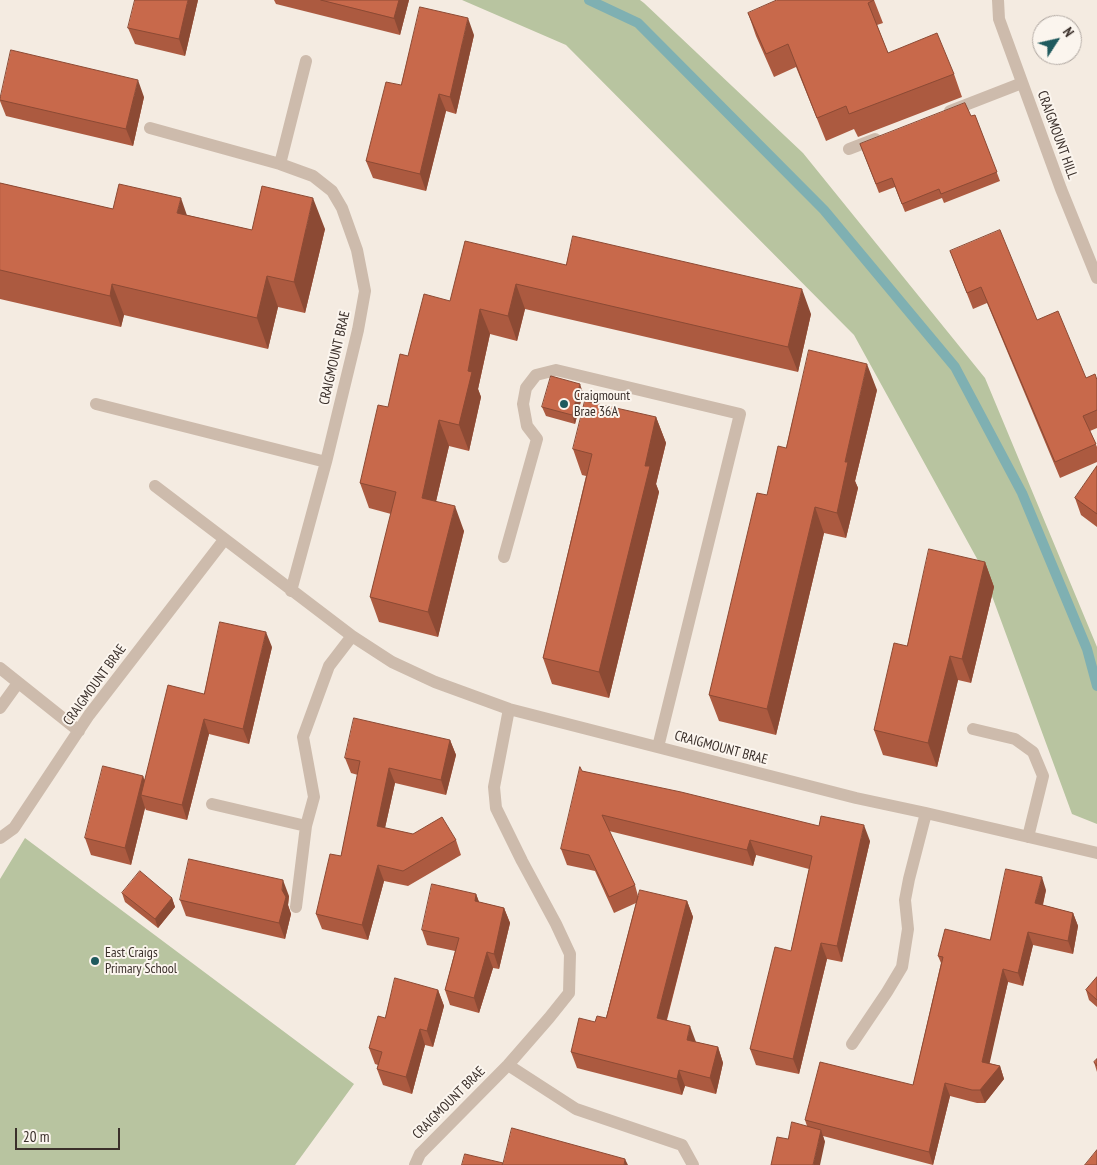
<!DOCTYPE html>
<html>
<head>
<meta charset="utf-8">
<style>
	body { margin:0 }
	#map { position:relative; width:1097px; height:1165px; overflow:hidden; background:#f4ebe1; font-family:"PT Sans Narrow",sans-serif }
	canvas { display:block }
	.north { position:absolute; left:1032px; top:15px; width:50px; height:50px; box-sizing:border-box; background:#fbf5ee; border:1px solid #aea6a0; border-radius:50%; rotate:55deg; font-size:14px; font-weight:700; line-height:20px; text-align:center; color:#3b302b }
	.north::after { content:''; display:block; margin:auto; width:18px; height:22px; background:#1f5a5e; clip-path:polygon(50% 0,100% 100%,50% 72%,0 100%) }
	.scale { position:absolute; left:15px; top:1128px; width:105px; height:22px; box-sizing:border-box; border:2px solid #3b302b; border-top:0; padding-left:6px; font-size:15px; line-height:18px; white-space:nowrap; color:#3b302b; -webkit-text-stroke:4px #fbf5ee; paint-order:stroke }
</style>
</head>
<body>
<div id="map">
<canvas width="1097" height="1165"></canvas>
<div class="north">N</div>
<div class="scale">20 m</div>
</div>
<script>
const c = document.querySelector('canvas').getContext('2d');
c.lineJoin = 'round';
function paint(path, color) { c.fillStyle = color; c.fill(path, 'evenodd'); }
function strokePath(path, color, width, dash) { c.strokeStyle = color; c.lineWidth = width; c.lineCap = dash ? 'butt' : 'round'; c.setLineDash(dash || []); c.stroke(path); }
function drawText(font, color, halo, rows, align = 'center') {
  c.font = font + ' "PT Sans Narrow",sans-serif'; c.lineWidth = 4; c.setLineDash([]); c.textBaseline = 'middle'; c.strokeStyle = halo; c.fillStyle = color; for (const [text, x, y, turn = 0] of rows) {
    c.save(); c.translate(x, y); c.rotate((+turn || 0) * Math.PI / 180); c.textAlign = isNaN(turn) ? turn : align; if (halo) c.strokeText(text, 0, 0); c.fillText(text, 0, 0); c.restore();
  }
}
paint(new Path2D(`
	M462 0H640L644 3 803 153 985 378 1097 647V824L1072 814 981 566 854 335 566 45Z
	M25 838 354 1084 295 1165H0V879Z`), '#b8c4a0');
strokePath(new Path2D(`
	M589 0 638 23 824 210 955 367 1022 493 1087 649 1097 686`), '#7fb0b2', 10);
strokePath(new Path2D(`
	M998 0 999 19 1061 189 1097 278
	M950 111 1022 83
	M150 128 280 164 313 176 332 191 342 208 357 250 365 291 358 330 326 462 291 591
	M849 149 875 139
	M280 164 306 61
	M96 404 326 462
	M155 486 352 636 392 662 435 682 509 709 856 798 926 813 1097 853
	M504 557 537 439 527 426 523 404 526 388 536 375 556 370 740 414 658 747
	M0 668 79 731
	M0 708 18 683
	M973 729 1015 739 1033 752 1043 776 1028 837
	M212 804 306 826
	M0 838 14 828 89 715 224 540
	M296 907 306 826 314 797 303 737 329 666 352 636
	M852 1044 887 992 902 967 908 929 905 900 909 879 926 813
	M508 1065 576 1109 682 1145 693 1165
	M415 1165 420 1154 508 1065 549 1018 569 993 570 954 556 924 522 861 496 808 494 787 509 709`), '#cdbbac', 12);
paint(new Path2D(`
	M198 0 185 56 135 44 128 28Z
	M274 0H409L400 35 276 4Z
	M874 0 883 23 877 25 888 53 954 74 962 97 858 137 854 129 826 141 796 67 774 77 756 36 748 13Z
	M474 35 456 114 446 111 426 191 373 178 366 161 401 85Z
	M0 97H144L133 146 6 116 0 101Z
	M975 115 1000 181 944 203 942 198 905 212 895 187 879 193 860 144Z
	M0 183 113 209 187 215 252 230 325 229 305 313 278 307 268 349 124 315 121 327 0 299Z
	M950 251 1037 320 1086 378 1097 380V428L1090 431 1097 447V462L1060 478 987 303 973 309Z
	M566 265 811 314 798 372 525 309 517 341 490 334 478 389 481 397 469 451 449 446 436 501 464 531 438 637 379 622 370 597 391 514 369 508 360 483 408 356 450 301Z
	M877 390 855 481 858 488 846 538 824 533 776 735 719 721 709 695 767 495Z
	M583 393 575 424 546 416 542 407Z
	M656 417 666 443 656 484 659 492 609 698 552 684 543 658 586 476 582 475 573 449Z
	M1097 466V527L1081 515 1075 498Z
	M985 562 994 587 971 683 958 680 937 767 883 755 874 730 907 646Z
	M272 647 249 744 209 734 187 820 146 810 145 808 131 865 91 855 85 838 143 776 144 780 204 694Z
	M450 740 456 755 446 795 395 783 385 828 413 834 456 840 461 855 408 886 384 881 368 940 322 929 316 914 341 856 358 775 351 773 345 758Z
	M582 771 870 841 842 962 827 959 799 1074 756 1065 750 1049 791 951 809 869 756 855 753 866 609 831 635 885 638 896 687 901 693 917 667 1020 696 1042 718 1047 723 1063 716 1094 685 1086 682 1095 577 1068 571 1052 595 1022 606 1018 636 903 614 913 595 871 567 865 561 849Z
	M1046 890 1043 905 1073 913 1078 926 1073 954 1033 945 1023 986 1008 982 989 1063 1000 1066 1004 1079 985 1103H977L950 1096 933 1165 823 1136 825 1142 788 1139 807 1126 805 1120 913 1085 941 963 938 956 990 940Z
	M122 893 172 898 175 907 158 928 125 902Z
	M476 894 479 902 504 908 510 923 499 969 493 968 479 1013 450 1005 445 990 455 951 427 945 422 930Z
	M289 896 288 905 291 914 285 939 186 916 180 900Z
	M1097 977V1007L1089 1000 1086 990Z
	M438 990 444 1006 433 1047 425 1045 412 1094 383 1085 377 1069 378 1065 375 1064 369 1048 385 1018Z
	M1097 1059V1072L1094 1062Z`), '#ac5a40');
paint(new Path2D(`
	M188 0H198L185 56 179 39Z
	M399 0H409L400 35 394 18Z
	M468 18 474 35 456 114 450 97Z
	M138 80 144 97 133 146 126 129Z
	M439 94 446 111 426 191 420 174Z
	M181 198 192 230 177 213Z
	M313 198 325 229 305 313 294 282Z
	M267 276 278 307 268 349 257 318Z
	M112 284 124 315 121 327 110 296Z
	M516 284 525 309 517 341 508 316Z
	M802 289 811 314 798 372 788 347Z
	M480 309 490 334 478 389 481 397 469 451 459 425 468 371Z
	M867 364 877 390 855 481 858 488 846 538 837 513 845 462Z
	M580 384 583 393 575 424 572 415Z
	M656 417 666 443 656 484 659 492 609 698 599 672Z
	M439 420 449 446 431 523 422 498Z
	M455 506 464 531 438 637 428 612Z
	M815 507 824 533 776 735 767 709Z
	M985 562 994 587 971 683 962 659Z
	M266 632 272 647 249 744 243 729Z
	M950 656 958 680 937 767 928 743Z
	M204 719 209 734 187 820 182 805Z
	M450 740 456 755 446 795 441 780Z
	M389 768 395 783 382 841 377 826Z
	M143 776 149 793 141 795 145 808 131 865 125 848Z
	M864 825 870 841 842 962 837 946Z
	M750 840 756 855 753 866 747 850Z
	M378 865 384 881 368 940 362 925Z
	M1042 877 1046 890 1040 916 1035 903Z
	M283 880 289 896 288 905 291 914 285 939 279 923Z
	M476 894 482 910 475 901Z
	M172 898 175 907 158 928 155 919Z
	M687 901 693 917 663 1033 657 1018Z
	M504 908 510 923 499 969 494 954Z
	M1073 913 1078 926 1073 954 1068 941Z
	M1028 932 1033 945 1023 986 1018 973Z
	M821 943 827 959 799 1074 793 1059Z
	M487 952 493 968 479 1013 474 998Z
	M1003 969 1008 982 987 1075 982 1062Z
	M438 990 444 1006 433 1047 427 1031Z
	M690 1026 696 1042 687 1040Z
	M420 1029 425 1045 412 1094 406 1077Z
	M718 1047 723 1063 716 1094 710 1078Z
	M1000 1066 1004 1079 985 1103 980 1090Z
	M679 1070 685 1086 682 1095 677 1079Z
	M945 1083 950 1096 933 1165 929 1152Z
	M821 1130 825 1142 820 1165H813Z
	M625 1159 628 1165H624Z`), '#8c4a34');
const building = new Path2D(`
	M135 0H188L179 39 128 28Z
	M321 0H399L394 18Z
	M777 0H874L868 3 888 53 937 33 954 74 849 114 846 106 817 118 788 44 766 54 748 13Z
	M420 7 468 18 450 97 439 94 420 174 366 161 386 82 401 85Z
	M11 50 138 80 126 129 0 100Z
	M965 103 971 116 975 115 997 172 941 194 939 189 902 204 892 178 876 184 860 144Z
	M0 183 113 209 119 184 181 198 177 213 252 230 262 186 313 198 294 282 267 276 257 318 112 284 110 296 0 270Z
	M1000 230 1037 320 1058 311 1086 378 1095 374 1097 380V410L1083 416 1096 444 1055 462 981 287 967 293 950 251Z
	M573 236 802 289 788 347 516 284 508 316 480 309 468 371 472 372 459 425 439 420 422 498 455 506 428 612 370 597 396 492 360 483 378 405 388 407 400 354 408 356 424 294 450 301 465 241 566 265Z
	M809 350 867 364 845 462H848L837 513 815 507 767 709 709 695 757 493 767 495 778 446 786 448Z
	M551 376 580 384 572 415 542 407Z
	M585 401 656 417 645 466H650L599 672 543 658 592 454 573 449Z
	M1097 466V514L1075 498Z
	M929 549 985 562 962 659 950 656 928 743 874 730 894 643 907 646Z
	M220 622 266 632 243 729 204 719 182 805 141 795 168 685 204 694Z
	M354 718 450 740 441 780 389 768 377 826 413 834 442 817 456 840 403 871 378 865 362 925 316 914 330 854 341 856 360 761 345 758Z
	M103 766 143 776 125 848 85 838Z
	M580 767 582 771 681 792 819 826 821 816 864 825 837 946 821 943 793 1059 750 1049 775 947 791 951 812 856 750 840 747 850 602 815 635 885 609 897 589 855 561 849Z
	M189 859 283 880 282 890 286 897 279 923 180 900Z
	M1006 869 1042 877 1035 903 1073 913 1068 941 1028 932 1018 973 1003 969 982 1062 1000 1066 980 1090H972L945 1083 929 1152 805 1120 820 1062 913 1085 943 957 938 956 945 929 990 940Z
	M140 871 172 898 155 919 122 893Z
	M432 884 476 894 475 901 504 908 494 954 487 952 474 998 445 990 459 938 422 930Z
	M640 890 687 901 657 1018 690 1026 687 1040 718 1047 710 1078 679 1070 677 1079 571 1052 579 1018 595 1022 597 1016 606 1018Z
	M1097 977V1000L1086 990Z
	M395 978 438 990 427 1031 420 1029 406 1077 377 1069 382 1052 369 1048 378 1016 385 1018Z
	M1097 1059V1066L1094 1062Z
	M792 1122 821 1130 813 1165H771L777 1137 788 1139Z
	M512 1128 625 1159 624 1165H503Z
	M1097 1150V1165H1085Z
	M465 1154 503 1163 502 1165H462Z`);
paint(building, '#c8694b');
strokePath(building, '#8c4a34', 1);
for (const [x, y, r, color] of [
	[564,404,5,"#1f5a5e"],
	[95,961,5,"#1f5a5e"]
]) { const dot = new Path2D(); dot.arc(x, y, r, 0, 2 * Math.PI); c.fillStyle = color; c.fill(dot); strokePath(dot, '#fbf5ee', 2); }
drawText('14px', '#3b302b', '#fbf5ee', [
	["CRAIGMOUNT HILL",1057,135,70],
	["CRAIGMOUNT BRAE",335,358,-77],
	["CRAIGMOUNT BRAE",95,685,-54],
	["CRAIGMOUNT BRAE",721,748,15],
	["CRAIGMOUNT BRAE",449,1103,-45]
]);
drawText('14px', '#3b302b', '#fbf5ee', [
	["Craigmount",574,396],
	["Brae 36A",574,412],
	["East Craigs",105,953],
	["Primary School",105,969]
], 'left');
</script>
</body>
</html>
